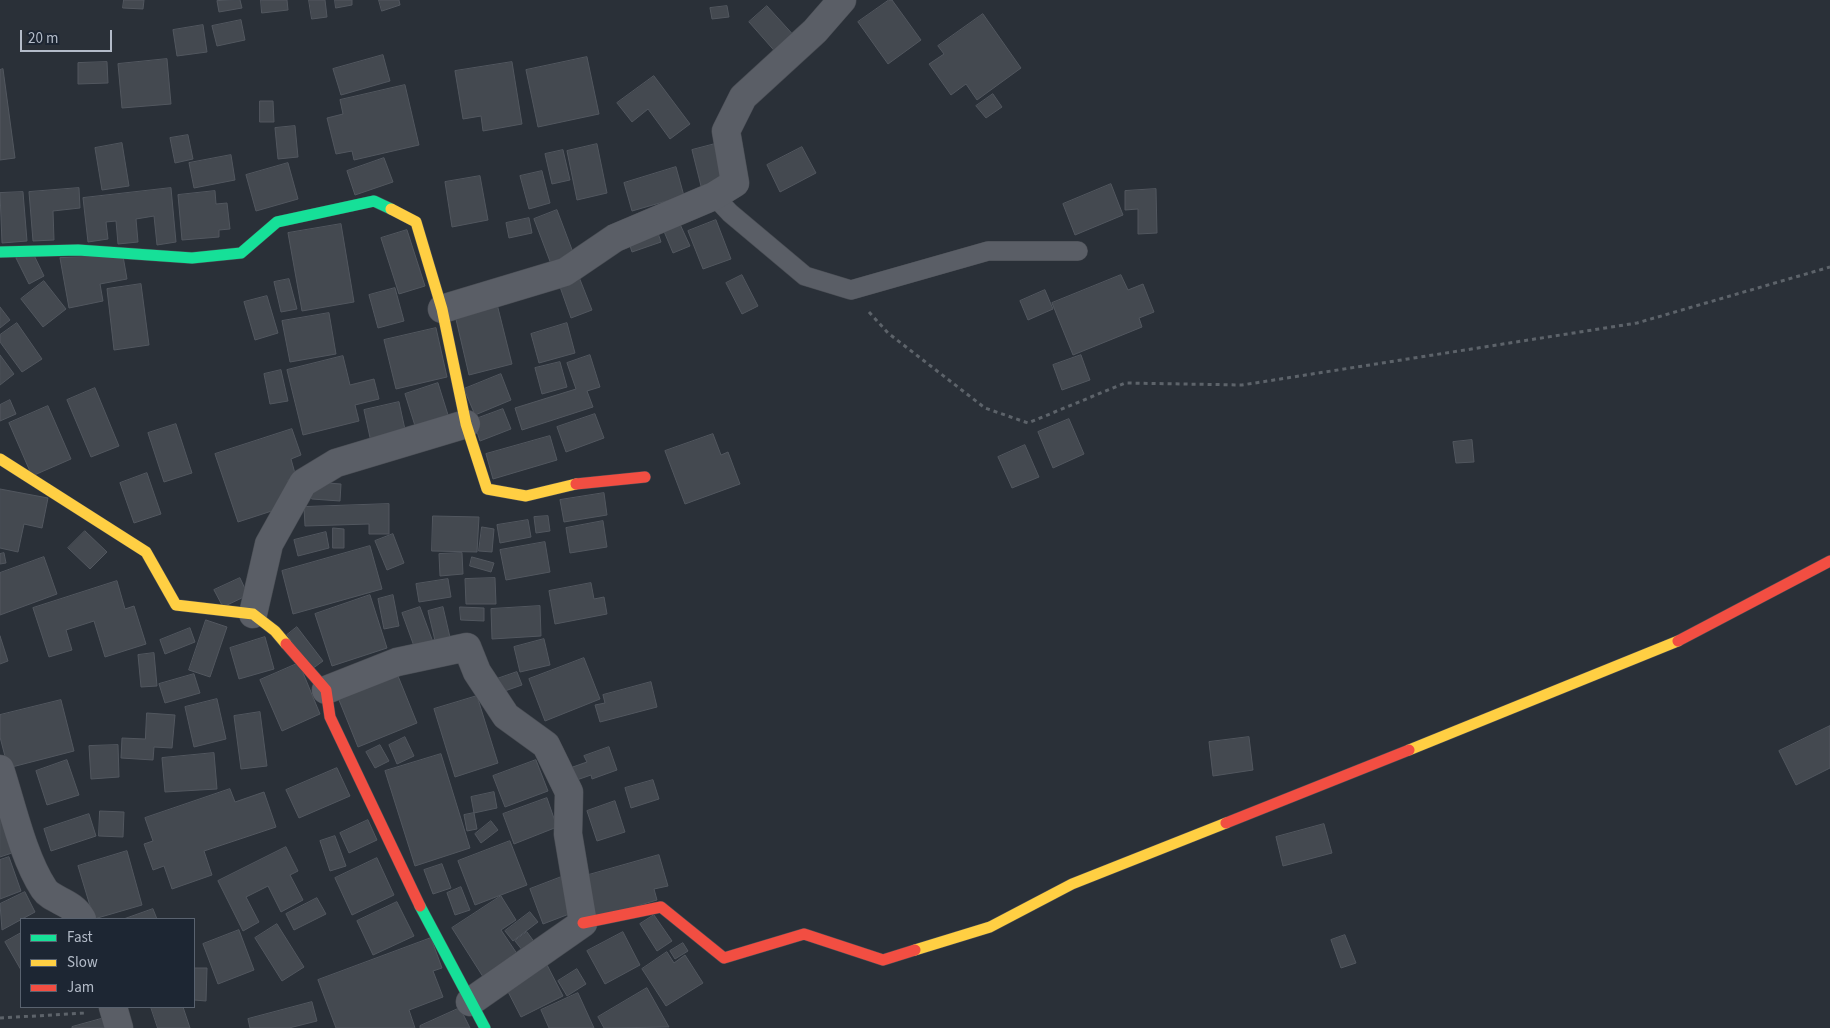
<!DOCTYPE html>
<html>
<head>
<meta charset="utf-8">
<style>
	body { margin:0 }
	#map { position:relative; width:1830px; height:1028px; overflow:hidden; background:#2a3038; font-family:"Source Sans 3",sans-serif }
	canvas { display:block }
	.legend { position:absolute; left:20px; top:918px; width:175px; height:90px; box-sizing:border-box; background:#1d2633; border:1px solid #59626f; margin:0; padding:6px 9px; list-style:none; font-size:15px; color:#b4bcc9 }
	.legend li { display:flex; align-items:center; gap:10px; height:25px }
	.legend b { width:25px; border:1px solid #59626f }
	.scale { position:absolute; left:20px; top:30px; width:92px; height:22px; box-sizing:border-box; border:2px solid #b4bcc9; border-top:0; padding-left:6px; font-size:15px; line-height:18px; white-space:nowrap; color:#b4bcc9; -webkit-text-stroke:4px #1d2633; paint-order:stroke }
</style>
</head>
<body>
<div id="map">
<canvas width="1830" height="1028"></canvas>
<ul class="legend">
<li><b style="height:6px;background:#16e098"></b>Fast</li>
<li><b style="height:6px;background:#ffcf43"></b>Slow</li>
<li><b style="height:6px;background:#f24e42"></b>Jam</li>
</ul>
<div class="scale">20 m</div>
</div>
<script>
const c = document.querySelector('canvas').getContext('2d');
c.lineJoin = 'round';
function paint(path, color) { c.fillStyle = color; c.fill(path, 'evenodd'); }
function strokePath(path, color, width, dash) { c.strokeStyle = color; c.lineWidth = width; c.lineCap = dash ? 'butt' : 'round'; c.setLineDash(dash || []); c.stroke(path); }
const building = new Path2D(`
	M124 0H144L143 9 123 8Z
	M240 0 242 8 219 12 217 1Z
	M261 0H287L288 10 262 13Z
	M309 0H325L327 17 312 19Z
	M335 0H352V5L336 8Z
	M379 0H399L400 5 382 11Z
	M889 0H892L921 40 888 64 858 22Z
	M727 6 729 17 712 19 710 8Z
	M767 6 797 39 779 56 749 22Z
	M983 14 1021 68 977 100 966 84 951 95 929 64 944 54 938 46Z
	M241 20 245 40 217 46 212 26Z
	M203 25 207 52 177 56 173 30Z
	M383 55 390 81 341 95 333 69Z
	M587 57 599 114 538 127 526 70Z
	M167 59 171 104 122 108 118 64Z
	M107 62 108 83 78 84V63Z
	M512 62 522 124 483 131 481 116 463 119 455 71Z
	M3 69 15 158 0 160V70Z
	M654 76 690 124 670 139 648 109 632 122 617 103Z
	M405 85 419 145 354 160 352 151 336 154 327 118 343 114 340 100Z
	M993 94 1002 107 986 118 976 106Z
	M260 101H273L274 122H260Z
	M295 126 298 157 278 159 275 128Z
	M188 135 193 159 175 163 170 138Z
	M122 143 129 186 102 190 95 148Z
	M597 144 607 193 577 200 567 151Z
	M715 144 724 180 701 186 692 150Z
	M802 147 816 173 780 192 767 165Z
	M563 150 570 180 552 184 545 154Z
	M231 155 235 180 194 188 189 163Z
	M384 158 393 182 355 195 347 171Z
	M288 163 298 199 256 211 246 175Z
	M676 167 684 196 632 211 624 183Z
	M542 171 550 203 529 209 520 176Z
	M480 176 488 220 452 227 445 182Z
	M1111 184 1123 215 1075 235 1063 204Z
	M79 188 80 208 53 211 54 240 33 241 29 192Z
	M171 188 176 242 157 245 154 216 136 219 138 242 118 244 116 221 106 222 108 239 88 242 83 198Z
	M1156 189 1157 233 1138 234V209L1125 210V191Z
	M215 191 216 204 227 203 230 229 219 230V237L182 240 178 195Z
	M23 192 27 241 2 243 0 193Z
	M557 210 574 255 551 264 534 219Z
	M529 218 532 233 509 238 506 223Z
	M716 220 731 259 703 269 688 231Z
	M679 222 690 246 673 253 663 229Z
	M341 224 354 302 302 311 288 233Z
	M656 227 661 242 632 252 627 237Z
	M407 230 425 286 399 294 381 238Z
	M32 251 44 276 29 284 16 258Z
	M123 256 127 279 100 284 103 301 69 308 60 258Z
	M742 275 758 306 742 314 726 283Z
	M1121 275 1128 290 1143 284 1154 312 1139 318 1142 327 1073 355 1052 303Z
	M579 277 592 310 571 318 559 284Z
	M289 279 297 309 281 312 274 282Z
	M44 281 66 309 43 327 21 299Z
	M141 284 149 345 114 350 107 289Z
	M395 288 404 321 378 328 369 295Z
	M1045 290 1053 309 1028 320 1020 301Z
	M267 296 278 333 255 340 244 302Z
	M497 304 512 364 469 375 455 315Z
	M0 307 10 320 0 328Z
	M329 313 336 354 290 362 282 321Z
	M17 323 42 359 22 372 0 342V335Z
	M567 323 575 353 539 363 531 334Z
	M436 328 447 377 396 389 384 340Z
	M0 355 14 374 0 385Z
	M590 355 600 387 587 391 593 407 522 430 515 408 576 389 567 363Z
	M1081 355 1090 380 1062 390 1053 365Z
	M343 356 350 385 374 379 379 399 355 405 359 421 303 435 287 370Z
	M560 362 567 387 542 394 535 368Z
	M281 370 288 401 270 404 264 374Z
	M501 374 511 400 475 415 464 389Z
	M438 383 449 418 416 429 405 394Z
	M95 388 119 446 91 457 67 400Z
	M10 400 16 414 0 421V405Z
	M399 402 406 434 371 442 364 410Z
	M48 406 71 459 32 476 9 423Z
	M503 409 511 429 480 441 473 420Z
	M595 414 604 438 566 452 557 427Z
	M1069 419 1084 454 1053 468 1038 432Z
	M176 424 192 473 164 482 148 433Z
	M292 429 301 455 291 459 296 477 288 480 292 492 284 507 238 522 215 454Z
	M713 434 721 455 728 452 740 484 685 504 665 451Z
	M550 436 557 460 493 479 486 454Z
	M1472 440 1474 462 1456 463 1453 442Z
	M1025 445 1039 477 1012 488 998 457Z
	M147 473 161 514 134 523 120 483Z
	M314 482 341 484 340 501 312 499Z
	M0 489 48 498 42 528 24 524 18 552 0 548Z
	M604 493 607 515 564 522 560 500Z
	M389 504V534H369V524L305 526 304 507Z
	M433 516 479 517 477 552 432 551Z
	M548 516 550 531 536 533 534 517Z
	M528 520 531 537 500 543 497 525Z
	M603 521 607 547 570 553 566 528Z
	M482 527 494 529 492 552 479 551Z
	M333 528 344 529V548H333Z
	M85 531 107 552 90 569 68 548Z
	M326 532 329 548 298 556 294 540Z
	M393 534 404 563 387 570 375 541Z
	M545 542 550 572 506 580 500 550Z
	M370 546 382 589 293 614 282 571Z
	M4 553 6 563 0 564V554Z
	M462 553 463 574 440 576 439 554Z
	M44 557 57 594 0 615V573Z
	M472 557 494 563 491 572 470 566Z
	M240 578 248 595 223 607 214 590Z
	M495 578 496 604H466L465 579Z
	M448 579 451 597 419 602 416 584Z
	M117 581 125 609 134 606 146 644 105 657 94 621 66 630 72 650 49 657 33 608Z
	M591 583 594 599 604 597 607 614 555 624 549 591Z
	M370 595 387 648 332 666 315 614Z
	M393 595 399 626 384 629 378 599Z
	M540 606 541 636 492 639 491 609Z
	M420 607 433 642 415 649 402 613Z
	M443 607 452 646 437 649 428 611Z
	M460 607 484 608V621L461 620Z
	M206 620 227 627 210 677 189 670Z
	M297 627 323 661 312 669 287 635Z
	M190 628 195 642 165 654 160 640Z
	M0 636 8 661 0 664Z
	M265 637 274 669 239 679 230 648Z
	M544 639 550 665 520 672 514 647Z
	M154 653 157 686 141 687 138 655Z
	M584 658 600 699 545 721 529 679Z
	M299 663 320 714 282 731 260 680Z
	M517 672 522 685 499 693 494 680Z
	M194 674 200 693 165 703 159 684Z
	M398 676 417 723 358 747 339 700Z
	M651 682 657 707 600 722 595 705 605 703 603 695Z
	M477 696 498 763 455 777 434 709Z
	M217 699 226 739 194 747 185 707Z
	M61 700 74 751 8 768 0 737V715Z
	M260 712 267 766 241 769 234 716Z
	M147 713 175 715 172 748 154 747 153 760 121 758 122 738 145 739Z
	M1830 726V768L1796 785 1779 751Z
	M405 737 414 756 397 764 389 745Z
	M1249 737 1253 770 1213 776 1209 742Z
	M118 745 119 777 91 779 89 746Z
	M380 745 389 761 375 768 366 752Z
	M609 747 617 770 592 779 591 775 571 782 567 769 587 762 584 756Z
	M214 753 217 789 165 792 162 758Z
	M441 754 470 848 415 866 385 771Z
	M67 760 79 795 47 805 36 771Z
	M536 760 548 791 505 807 493 776Z
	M337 768 350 796 299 818 286 790Z
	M653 780 659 799 631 808 625 788Z
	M230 789 235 802 264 792 276 827 204 851 212 875 172 889 164 866 153 870 144 844 153 841 145 818Z
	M494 792 497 808 474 813 471 797Z
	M547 798 557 827 514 844 503 814Z
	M0 799 18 851 0 857Z
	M615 801 625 832 597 841 587 811Z
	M100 811 124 812 123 837 99 836Z
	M474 813 477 829 467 831 464 815Z
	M89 814 96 836 51 851 44 829Z
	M368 820 377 840 349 853 340 833Z
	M491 821 498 830 481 843 475 834Z
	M1324 824 1332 853 1283 866 1276 837Z
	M335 836 346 866 330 871 320 841Z
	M510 841 527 885 475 905 458 861Z
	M286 847 298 871 290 875 303 900 281 912 268 886 246 897 259 922 243 931 218 881Z
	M127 851 142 905 94 919 78 866Z
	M659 855 668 886 654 889 657 900 590 920 578 878Z
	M9 857 21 891 0 899V860Z
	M377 858 394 895 352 915 335 878Z
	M442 864 451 888 433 894 424 870Z
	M564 876 577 911 543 924 530 889Z
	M461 887 470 910 455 915 447 893Z
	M25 892 35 912 2 930 0 904Z
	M501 896 516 920 501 930 522 961 487 983 452 928Z
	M317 898 326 914 294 930 286 914Z
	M397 902 414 936 373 955 357 921Z
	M153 909 157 919H124Z
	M530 912 538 922 513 941 505 931Z
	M654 915 672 941 657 951 640 924Z
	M277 924 304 967 282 981 255 938Z
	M239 930 254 970 218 984 203 944Z
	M527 932 535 943 523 951 515 941Z
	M623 932 640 965 605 984 587 951Z
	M21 933V970L5 942Z
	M1345 935 1356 963 1341 968 1331 940Z
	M431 938 442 968 433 971 443 997 409 1010 415 1028H336L318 980Z
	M683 943 688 951 675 959 670 951Z
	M667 952 674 963 685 955 703 983 666 1006 642 969Z
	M545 961 563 996 521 1017 503 982Z
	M194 968H207L206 1001 194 1000Z
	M577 969 586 984 567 996 558 981Z
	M647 988 669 1027 604 1028 598 1017Z
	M578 993 594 1028H549L541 1010Z
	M312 1002 317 1021 289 1028H250L248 1019Z
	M151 1007H183L190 1028H158Z
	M460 1008 470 1028H420V1026Z
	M108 1017 111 1028H72V1027Z`);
paint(building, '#444950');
strokePath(building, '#52575f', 1);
const lane = new Path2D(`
	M714 196 730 213 805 276 851 290 988 251H1078`);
const street = new Path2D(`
	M442 309 565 272 615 238 714 196 735 183 726 131 743 97 815 31 842 0
	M253 614 269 544 303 483 336 463 466 424
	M326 690 397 662 467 647 477 672 506 716 546 745 569 792 568 834 583 923 470 1002
	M0 769C12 806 23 857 44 889 52 901 72 901 82 919
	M113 1007 119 1028`);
const fast = new Path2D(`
	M0 252 78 250 192 258 241 253 277 222 374 201 391 209
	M420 906 485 1028`);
const slow = new Path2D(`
	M391 209 416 222 442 309 466 424 487 489 526 496 576 484
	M0 459 146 552 176 605 253 614 275 631 286 644
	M1409 750 1678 641
	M915 950 990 927 1072 884 1226 823`);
const jam = new Path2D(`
	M576 484 645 477
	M1678 641 1830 561
	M286 644 326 690 330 717 420 906
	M1226 823 1409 750
	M583 923 661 907 724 958 804 934 883 960 915 950`);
strokePath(lane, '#484c53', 20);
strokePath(street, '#484c53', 29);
strokePath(fast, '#484c53', 12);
strokePath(slow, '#484c53', 12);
strokePath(jam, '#484c53', 12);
strokePath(new Path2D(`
	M869 312 888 333 985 408 1028 423 1125 383 1242 385 1637 323 1830 267
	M0 1018 86 1013`), '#5d636a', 3, [4, 4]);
strokePath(lane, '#5a5e66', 19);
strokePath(street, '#5a5e66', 28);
strokePath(fast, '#16e098', 11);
strokePath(slow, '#ffcf43', 11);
strokePath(jam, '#f24e42', 11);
</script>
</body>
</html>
